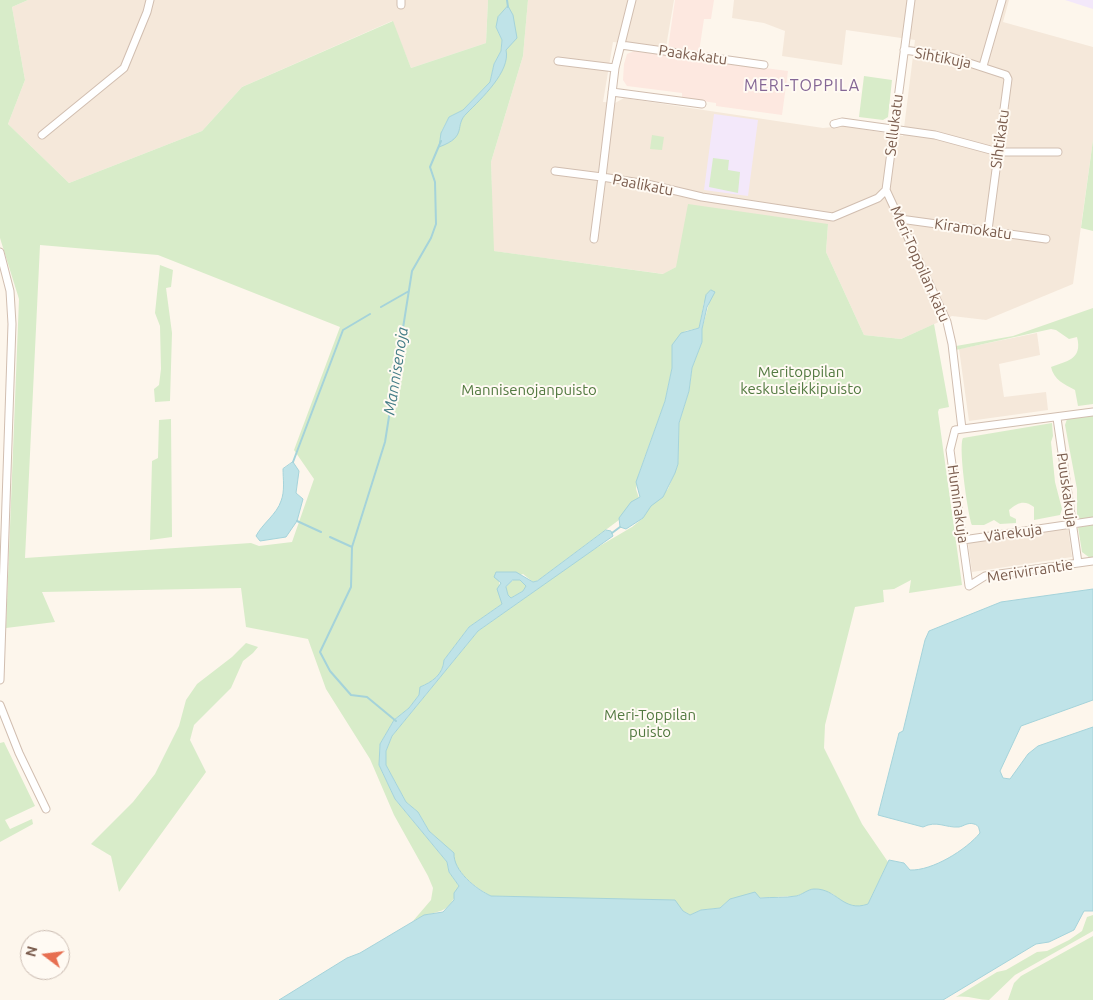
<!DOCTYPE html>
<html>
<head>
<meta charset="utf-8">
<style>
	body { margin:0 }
	#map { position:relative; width:1093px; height:1000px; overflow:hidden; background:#fdf6ec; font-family:Ubuntu,sans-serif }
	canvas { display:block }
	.north { position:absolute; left:20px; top:930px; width:50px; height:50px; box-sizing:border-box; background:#fffaf3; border:1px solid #cabbb1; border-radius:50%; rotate:285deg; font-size:14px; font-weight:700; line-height:20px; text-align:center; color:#7a5c4d }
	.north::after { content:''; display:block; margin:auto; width:18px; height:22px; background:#e76f51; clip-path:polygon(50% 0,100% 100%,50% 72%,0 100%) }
</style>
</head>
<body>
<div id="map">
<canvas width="1093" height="1000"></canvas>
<div class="north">N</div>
</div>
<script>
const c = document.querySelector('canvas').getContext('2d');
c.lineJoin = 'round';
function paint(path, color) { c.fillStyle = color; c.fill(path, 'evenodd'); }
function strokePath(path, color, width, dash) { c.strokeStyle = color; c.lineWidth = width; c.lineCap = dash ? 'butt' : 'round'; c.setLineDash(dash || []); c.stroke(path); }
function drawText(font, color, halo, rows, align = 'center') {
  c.font = font + ' Ubuntu,sans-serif'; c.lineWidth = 4; c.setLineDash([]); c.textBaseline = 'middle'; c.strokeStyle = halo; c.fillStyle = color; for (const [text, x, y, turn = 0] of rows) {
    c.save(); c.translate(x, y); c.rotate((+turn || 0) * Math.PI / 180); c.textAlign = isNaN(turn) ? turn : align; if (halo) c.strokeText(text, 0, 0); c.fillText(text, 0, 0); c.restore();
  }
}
paint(new Path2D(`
	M28 0H488L486 43 411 68 392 21 242 87 202 131 69 183 8 124 25 80 12 7Z
	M528 0H674L666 47 613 42 603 102 615 103 624 98 823 128 844 126 903 136 915 40 846 30 842 65 782 56 785 31 764 23 732 18 734 0H1009L1003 22 1093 47V140L1073 284 986 320 952 316 901 339 864 335 826 252 828 224 676 267 664 274 493 251 491 162 523 56Z
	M1037 333 1040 355 999 364 1004 397 1046 392 1048 410 969 421 959 349Z
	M1068 528 1072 557 972 572 968 543Z`), '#f5e8da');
paint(new Path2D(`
	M675 0H714L711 19H704L699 52 668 48Z
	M634 51 788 71 782 115 716 106V103L682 98V93L627 86 623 80 624 64 627 54Z`), '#fde8e0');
paint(new Path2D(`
	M1065 0H1093V9Z
	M714 114 758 120 748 196 704 190Z`), '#f3e8fa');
paint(new Path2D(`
	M0 0H28L12 7 25 80 8 124 69 183 202 131 242 87 393 21 411 68 486 43 488 0H528L523 56 491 162 494 251 663 274 676 267 688 204 828 224 826 252 864 335 901 339 934 324 949 407 939 409 938 412 962 585 909 593 911 580 894 589 883 590 884 602 855 607 825 725 824 748 862 824 888 862 868 904 859 908 843 903 833 894 814 889 796 896 730 899 720 908 701 910 690 915 683 911 624 900 491 896C476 888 453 871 453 853L429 831 418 812 406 802 386 765V751L392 736 478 631 591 551 632 527 643 518 650 506 668 489 678 464 679 423 689 391 692 368 702 342V329L710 300 704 302 699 328 685 331 673 349 672 368 665 401 639 473 636 489 639 498 619 520 537 581 533 582 523 574 499 581 502 604 469 627 444 660C443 675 432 682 420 687V694L409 708 394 720 380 744 379 765 395 799 447 862 449 872 459 886C448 919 438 907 413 921L431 900 433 888 428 876 394 815 370 759 326 689 308 639 246 627 241 588 42 592 55 622 6 628 19 299 0 238ZM508 7 502 69 476 101 441 132 449 117 463 110 490 82 494 64 501 51 502 40 496 27ZM40 245 158 255 340 327 294 450 314 479 292 542 259 546 251 543 25 558Z
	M864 76 892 80 888 117 883 120 859 117Z
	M652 135 664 137 662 150 650 149Z
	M1093 140V231L1081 228Z
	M713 158 729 160 728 170 740 172 738 193 709 187Z
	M160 265 173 270 171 287 166 288 172 333 170 401 155 402 154 389 159 385 161 369 160 326 155 313Z
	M1093 308V404L1078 406 1075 390C1064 384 1054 380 1051 367 1066 361 1083 360 1077 337L1069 339 1056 330 1051 329 956 350V346L1013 336Z
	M1093 415V518L1081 520 1077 515V489L1065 425 1067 419Z
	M171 419 172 537 150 540 152 461 158 458 159 420Z
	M1052 423 1053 436 1051 442 1055 482 1062 509 1060 515 1034 520V507C1025 500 1018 502 1009 510L1010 516 1016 519V523L1000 524 994 520 984 525H972C968 515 958 446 963 438Z
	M1093 525V558H1090L1082 552 1078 527Z
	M513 580H520L527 586 523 591 511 598 508 595 506 587Z
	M246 643 258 647 253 653 243 661 231 688 194 725 190 740 206 772 119 892 111 856 91 844 133 802 155 774 179 726 186 700 197 684 232 657Z
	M4 742 35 806 5 820 10 829 32 819 33 824 0 842V743Z
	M1093 915V931L1015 975 989 1000C978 1000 967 995 956 997L997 972 1006 970 1037 952 1047 951 1069 940 1082 931 1087 917Z
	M1093 936V1000H1008L1014 983 1021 976Z`), '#d8ecc9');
const water = new Path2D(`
	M508 6 513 15 517 38 506 50C511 71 481 99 467 113 453 126 469 136 439 147L441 133 449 117 463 110 490 82 494 64 501 51 502 40 496 27 498 17Z
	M711 290 715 292 707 307 702 329V342L692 368 689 391 679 423 678 464 675 473 663 497 651 506 643 518 626 529 620 527 619 518 631 502 640 497 636 482 665 401 672 368V345L681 333 699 328 706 295Z
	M293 462 299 471 296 493 303 499 297 521 286 537 260 541 256 536C262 524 277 514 281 501 285 491 283 479 283 469Z
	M606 530 611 531 613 536 478 631 392 736 386 751V765L406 802 418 812 429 831 454 853C453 871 476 889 491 896L675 900 683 911 690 915 701 910 720 908 730 899 755 892 760 898C772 897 785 898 796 896 802 895 808 889 814 889 837 888 843 913 868 904L889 860 904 863 910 870C932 871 966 850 980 833 979 829 979 825 974 824 968 822 964 826 959 827 945 828 937 820 923 827L878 815 899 733 903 731 925 640 929 631 1001 602 1093 589V700L1021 726 1000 771 1003 778 1010 779 1028 754 1038 746 1093 727V911H1084L1074 930 1049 942 1036 944 943 1000H279L347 958 360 953 424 915 443 912 454 900V893L459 886 449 872 447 862 395 799 379 765 380 744 394 720 409 708 419 695 420 687C432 682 443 675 444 660L469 627 502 604 497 589 501 583 494 577 496 572H516L533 582 537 581ZM513 580H520L526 586 523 591 511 598 508 595 506 587Z`);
paint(water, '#bfe3e8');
strokePath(water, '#a5d3da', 1);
strokePath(new Path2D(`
	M507 0 508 7
	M381 307 409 291
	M293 462 343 330 370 314
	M297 521 321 532
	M612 533 620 527
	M330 537 352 547
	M396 721 367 697 351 695 330 671 320 652 351 587 352 547 385 442 412 271 431 238 436 224 435 182 430 167 441 141`), '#a5d3da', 2);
const minor = new Path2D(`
	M632 0 615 68 602 177 647 184 702 197 833 217 878 198 886 190 911 0
	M401 5V0
	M621 45 764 65
	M904 50 948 56 1006 75 1008 79 988 230
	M558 61 615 68
	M983 66 1002 0
	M612 92 702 104
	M834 124 842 122 935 135 998 152H1058
	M42 135 124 68 147 12 150 0
	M555 171 602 177 594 239
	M886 190 947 322 952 344 962 429
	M900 219 1046 239
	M0 252 10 291 12 324 0 680
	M1093 412 955 430 950 450 969 586 985 576 1093 561
	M1057 418 1078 563
	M963 540 1093 521
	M0 705 19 753 46 809`);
strokePath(minor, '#d1beb0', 9);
strokePath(minor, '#fff', 7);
drawText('15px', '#7a5c4d', '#fffaf3', [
	["Paakakatu",693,55,8],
	["Sihtikuja",943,58,11],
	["Sellukatu",894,125,-83],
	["Sihtikatu",1000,139,-82],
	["Paalikatu",643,185,11],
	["Kiramokatu",973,229,8],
	["Meri-Toppilan katu",920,264,66],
	["Puuskakuja",1067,490,82],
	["Huminakuja",958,504,82],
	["Värekuja",1013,533,-8],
	["Merivirrantie",1030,571,-9]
]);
drawText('15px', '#537a41', '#fffaf3', [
	["Meritoppilan",801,372],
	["keskusleikkipuisto",801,389],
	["Mannisenojanpuisto",529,390],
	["Meri-Toppilan",650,715],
	["puisto",650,732]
]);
c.letterSpacing = '1px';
drawText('16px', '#846695', '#fffaf3', [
	["MERI-TOPPILA",802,86]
]);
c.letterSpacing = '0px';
drawText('italic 16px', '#437c86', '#fffaf3', [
	["Mannisenoja",396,371,-81]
]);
</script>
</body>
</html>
